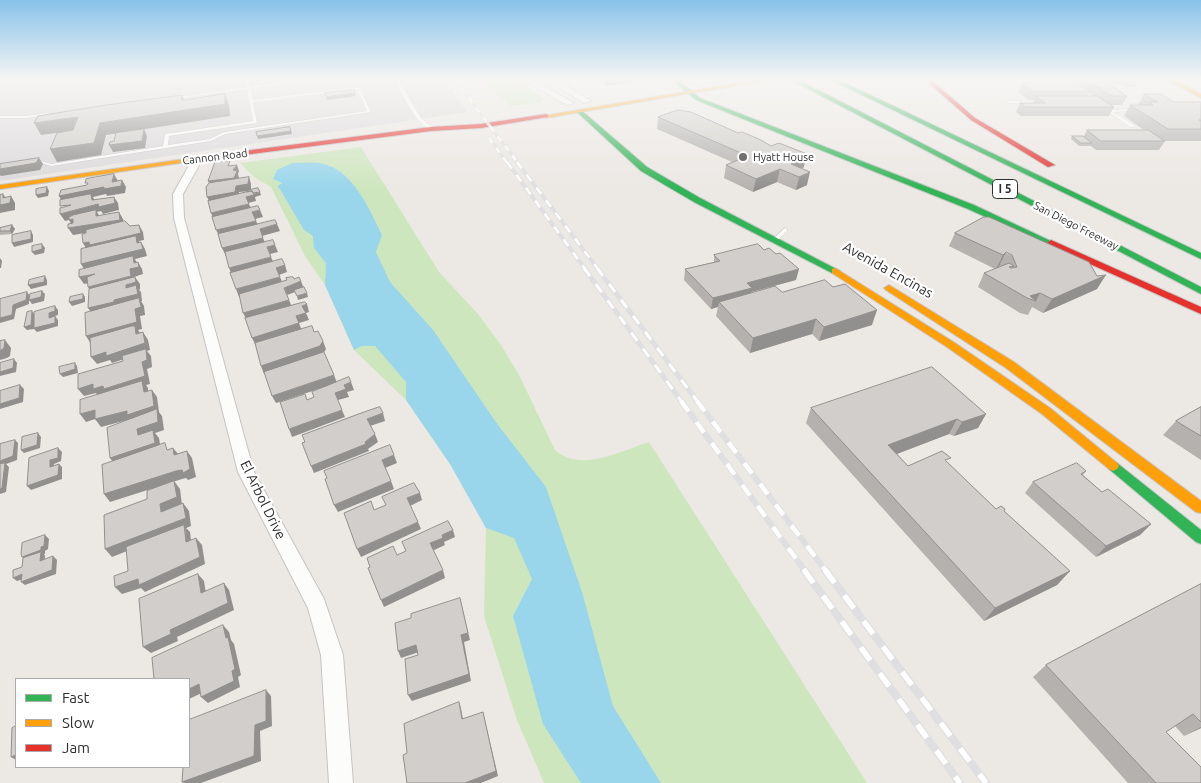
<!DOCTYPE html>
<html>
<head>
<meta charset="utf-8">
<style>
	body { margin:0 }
	#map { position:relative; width:1201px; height:783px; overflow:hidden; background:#ece8e4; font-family:Ubuntu,sans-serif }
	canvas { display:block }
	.legend { position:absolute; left:15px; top:678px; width:175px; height:90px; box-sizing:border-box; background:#fff; border:1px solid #ababab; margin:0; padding:6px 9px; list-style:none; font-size:15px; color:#2e2e2e }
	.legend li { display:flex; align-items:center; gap:10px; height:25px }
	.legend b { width:25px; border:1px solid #ababab }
</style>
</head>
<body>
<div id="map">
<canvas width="1201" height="783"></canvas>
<ul class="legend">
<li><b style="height:6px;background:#30b455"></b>Fast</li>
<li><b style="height:6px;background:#ff9f0a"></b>Slow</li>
<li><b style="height:6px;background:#e5322d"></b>Jam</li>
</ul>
</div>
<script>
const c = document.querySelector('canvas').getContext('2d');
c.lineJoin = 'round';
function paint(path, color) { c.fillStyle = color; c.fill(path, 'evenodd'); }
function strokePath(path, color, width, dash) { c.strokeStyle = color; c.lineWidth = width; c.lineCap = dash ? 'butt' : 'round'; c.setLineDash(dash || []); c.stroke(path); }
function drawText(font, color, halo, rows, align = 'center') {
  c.font = font + ' Ubuntu,sans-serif'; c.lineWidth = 4.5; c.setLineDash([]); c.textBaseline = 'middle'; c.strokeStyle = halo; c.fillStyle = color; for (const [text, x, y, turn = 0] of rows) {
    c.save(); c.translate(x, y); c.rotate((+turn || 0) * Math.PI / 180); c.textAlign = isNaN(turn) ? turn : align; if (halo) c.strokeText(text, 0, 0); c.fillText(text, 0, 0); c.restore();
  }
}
paint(new Path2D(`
	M0 79H444L467 112 0 181Z`), '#dcd9db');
paint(new Path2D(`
	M486 79H514L544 98 539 103 510 106 484 82Z
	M361 147 439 272 478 314 501 345 519 375 555 450C581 473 620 451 649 442L867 783H544L517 720 484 616 486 528 450 464 406 400 354 350 325 285 305 256 271 187 254 177 240 163Z`), '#cee6be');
paint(new Path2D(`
	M292 163C301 163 311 162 319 163 352 167 369 209 382 235L376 252 390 282 433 330 498 425 546 487 582 592 613 706 661 783H581L543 724 513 616 532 579 514 538 486 528 450 464 406 400V382L375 346H362L354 350 325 285 326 263 314 248 313 236 304 230 278 186 282 183 273 179 277 170Z`), '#99d6ec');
const lane = new Path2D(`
	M245 79H249L250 86 306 79H317L251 89 253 100 359 87 371 112 225 134 211 141 51 166 39 162 41 161 51 164 163 146 165 134 253 121 247 89 173 99 171 98 247 87ZM357 89 367 111 224 132 210 139 168 145 169 136 257 123 253 102Z
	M394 79H398L421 118 433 128V130C416 127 402 93 394 79Z
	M592 79H600L588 82 586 81Z
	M1006 101H1042L1044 102 1042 103H1007L1005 102Z
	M1133 104H1147L1149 105 1147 106H1135V110L1133 111 1113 112 1134 125V127H1130L1107 111 1109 110 1131 109V105Z
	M48 113H49V115L26 118H0V116H26Z
	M785 228 788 230 778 240H774V238Z`);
const street = new Path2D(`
	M521 79H531L574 103 567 105Z
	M545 79H555L591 101 584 103Z
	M197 157 202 160 183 194 184 218 254 472 324 599 343 655 353 783H329L321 655 308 608 238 472 174 218 173 194 192 160Z`);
const fast = new Path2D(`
	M675 79H681L683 84 700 98 974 205 1055 243 1051 246 1048 245 968 209 696 100 679 86Z
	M789 79H797L1201 287V294Z
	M829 79H837L1201 253V259Z
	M577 110H581L647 167 700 198 840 271 838 273H832L694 202 641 171 577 112Z
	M1113 461 1117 463 1201 530V544L1196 542 1109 469 1107 466 1109 463Z`);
const slow = new Path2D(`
	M761 79H775L546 118 543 116Z
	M1165 79H1173L1201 94V98Z
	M220 154 222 155V157L0 189V185Z
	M835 268 955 343 1050 408 1117 463 1119 466 1117 469 1113 471 1109 469 1042 414 947 347 832 273V269Z
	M889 285 1014 362 1201 501V513L1196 512 1006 368 886 290 884 288Z`);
const jam = new Path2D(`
	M924 79H930L975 118 1055 165 1048 167 971 120Z
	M546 114 548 115V117L481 128 431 131 220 158 216 156 220 154 431 127 481 124Z
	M1051 240 1201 307V314L1048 245 1047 243Z`);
strokePath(lane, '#c5c4c5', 1);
strokePath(street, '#c5c4c5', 2);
strokePath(fast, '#c5c4c5', 2);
strokePath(slow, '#c5c4c5', 2);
strokePath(jam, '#c5c4c5', 2);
paint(lane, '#fcfcfb');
paint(street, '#fcfcfb');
paint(fast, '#30b455');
paint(slow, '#ff9f0a');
paint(jam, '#e5322d');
const railFar4 = new Path2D(`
	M454 79 518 163
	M489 138 507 163`);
const railFar3 = new Path2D(`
	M507 162 585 269
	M517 162 598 269`);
const railFar2 = new Path2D(`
	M584 268 682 402
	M597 268 698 402`);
const railFar1 = new Path2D(`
	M681 401 805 571
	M697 401 826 571`);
const rail = new Path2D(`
	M804 570 960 783
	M825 570 986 783`);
strokePath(railFar4, '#dfdfe1', 3);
strokePath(railFar3, '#dfdfe1', 4);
strokePath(railFar2, '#dfdfe1', 5);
strokePath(railFar1, '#dfdfe1', 6);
strokePath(rail, '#dfdfe1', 8);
strokePath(railFar4, '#fff', 2, [6]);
strokePath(railFar3, '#fff', 2.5, [8]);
strokePath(railFar2, '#fff', 3, [10]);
strokePath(railFar1, '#fff', 4.5, [13]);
strokePath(rail, '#fff', 5.5, [16]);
paint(new Path2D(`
	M601 79H637V81L606 86 601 82Z
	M1069 79H1139L1135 87H1125L1120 84H1107L1127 96 1122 105H1110L1114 107 1109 116H1021L1016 112 1020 103H1033L1034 100 1027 99 1018 92 1022 84H1023L1025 81H1072ZM1089 93 1094 96H1088Z
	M1144 94 1174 102H1201V141H1165L1159 150H1096L1091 146H1079L1071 139 1072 136H1084L1087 130H1144L1124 116 1130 105H1138Z
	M658 117 804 167 801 169 807 185 796 190 777 182 753 192 724 178 726 165 732 162 657 129Z
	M12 225 15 229 12 234 0 235V228Z
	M955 233 1097 289 1043 313 1032 307 1028 315 1020 313 978 287 984 273 995 269 949 246Z
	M714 255 796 280 751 292V293L782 292 872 325 819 341 812 334 750 353 716 316 718 307 711 309 684 280 685 269 714 262Z
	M1201 407V460L1163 435 1176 421Z
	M811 408 986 414 978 428 954 436 949 434 897 454 908 466 948 463 996 509 1004 511 1070 571 1057 585 984 621 806 423Z
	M1086 471 1083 475 1102 492 1151 524 1140 535 1096 557 1025 493 1033 482Z
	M1201 584V728L1184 736 1175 726 1166 732 1201 783H1128L1033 677 1046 665Z`), '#b4b1af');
paint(new Path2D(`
	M606 79H637V81L606 86Z
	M355 93 356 96 327 100 326 97Z
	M225 94 229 105 230 116 106 135 101 155 57 162 50 149 100 123 182 100V95L187 106Z
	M78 117 85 129 41 135 34 123Z
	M290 127 292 134 258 139 257 136Z
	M144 129 147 136 145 148 113 152 109 145Z
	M807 154 804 167 792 174 791 164Z
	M39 158 43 164 40 170 1 176 0 175V169Z
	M237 165 239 171 238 174 239 178 237 185 211 187 208 181 233 170Z
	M780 169 777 182 753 192 756 179Z
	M810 172 807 185 796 190 799 177Z
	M114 174 118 181 122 180 126 187 125 193 107 196 106 194 93 197 95 201 114 197 118 203 119 210 103 214 101 211 97 212 100 217 119 212 123 219 124 227 73 235 68 228 100 223 73 219V227L69 220 65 221 60 214 95 205 63 203 59 196 112 182Z
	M249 177 251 184V191L239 192 238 199 210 203 207 197 236 186Z
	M47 187 49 191 48 196 38 198 36 195Z
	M260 192 261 195 255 197 256 201 248 203 246 197 248 195Z
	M3 194 8 201 11 196 15 203V210L0 213V205L3 198Z
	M249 204 252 211 214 220 211 213Z
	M260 210 263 217 255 219 252 212Z
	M256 221 259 227 220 237 216 230Z
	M277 224 280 231 262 236 260 229Z
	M12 225 15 229 12 234 10 231Z
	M139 225 143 232 144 240 139 241 140 243 141 242 145 249 147 256 135 259 137 263 138 262 142 269 143 274 134 277 135 282V277L140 284V289L139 290 141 292 142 301H141L144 306 145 315 140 316 142 329 138 330 140 333 141 342 91 344 86 336 93 315 88 308 93 294 88 287 131 276 86 272 81 264 87 250 83 243Z
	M31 231 33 235V242L14 247 12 243Z
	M263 238 266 245 226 256 222 248Z
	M42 244 45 248 44 253 35 255 32 252Z
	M275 245 278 252 270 254 267 247Z
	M1006 252 999 266 996 269 1003 255Z
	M271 257 274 264 232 275 229 268Z
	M0 258 2 261 1 268H0Z
	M285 265 287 272 279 275 276 268Z
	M799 269 796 280 751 292 750 299 719 302 718 307 711 309 713 298 747 283Z
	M95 274 100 281 84 284 79 277Z
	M1106 275 1097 289 1043 313 1052 299Z
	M45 276 47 280V285L31 289 28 285Z
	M280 277 283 284 239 297 236 289Z
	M301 281 304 289 287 295 284 288Z
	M42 291 45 294 44 301 32 304 29 300V304L16 309 14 319 0 323V318L27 292 30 296Z
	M307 293 308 297 298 300 297 296Z
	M1040 293 1036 301 1030 296Z
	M83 294 85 297V302L72 306 69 302Z
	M289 300 292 307 247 320 243 313Z
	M307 304 309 312 306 313 309 320 299 323 302 331 256 346 252 338 296 316 302 306Z
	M55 306 58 310V315L49 318V313Z
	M877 310 872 325 819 341 824 327Z
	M32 311 35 315 34 328 55 316 58 320V326L37 332 34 329 27 330 24 327Z
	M816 319 812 334 750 353 753 338Z
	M143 332 148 340 150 350 147 351 151 356 152 367 147 369 150 384 146 385 148 388 149 400 99 397 96 393 84 396 78 389 142 362 146 352 112 363 110 360 97 364 91 357Z
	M5 340 11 348 10 356 7 358 0 360V351Z
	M323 341 326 349 323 354 264 374 261 366Z
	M14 359 17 363 16 372 0 376V372Z
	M75 363 77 366 78 373 63 377 60 374Z
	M334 375 337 383 276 403 272 396Z
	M351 382 354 390 347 392 349 397 338 400 335 393 344 385Z
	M20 385 24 389 23 402 0 409V404Z
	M152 390 157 397 159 412 162 416 164 430 155 433 159 438 161 450 116 466 110 458 138 435 131 419 101 427 95 419Z
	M95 410 101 417 86 422 80 414Z
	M342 410 345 417 292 437 289 429Z
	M383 413 385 421 370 426 367 419Z
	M986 414 978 428 954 436 962 422Z
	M957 419 949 434 881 460 888 445Z
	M38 433 41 437 40 448 24 453 21 450Z
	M375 434 378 442 368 449 369 451 314 473 311 466 365 442Z
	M15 440 18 443 17 460 6 464 9 467 6 492 0 494V461Z
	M58 448 62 452 61 461 54 464 53 470 50 467V460Z
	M173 448 179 455H174Z
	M187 451 192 458 196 477 188 480 186 478 182 479 110 502 104 494Z
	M394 455 397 463 385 468 382 460Z
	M59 464 62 467V479L31 490 27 486Z
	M174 481 180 489 182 505 161 512 160 504Z
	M391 481 394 489 338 512 334 505Z
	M420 493 422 500 410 506 407 498Z
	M183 503 189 511 191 526 186 528 190 532 192 549 186 542 185 528 112 557 105 549Z
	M418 522 421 529 361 557 357 549Z
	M1151 524 1140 535 1096 557 1106 546Z
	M453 530 455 537 444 542 445 545 432 551 430 543 442 535Z
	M45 535 49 539 48 549 45 551V554H44L45 556 44 565 40 561H27L22 557 41 547Z
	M196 538 202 545 205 564 145 592 141 588 122 594 115 587Z
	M53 556 57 560 56 574 25 585 21 582Z
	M443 570 445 578 384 607 381 600Z
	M1070 571 1057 585 984 621 995 608Z
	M22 574 26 578 17 581 13 578Z
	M198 574 204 581 207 600 201 593Z
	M224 583 229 590 234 610 177 637 178 641 151 653 143 647 170 630Z
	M460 598 470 640 464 642 471 681 412 701 408 695 461 635Z
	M223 625 229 632 231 640 234 644 241 675 238 677 240 687 208 703 201 697Z
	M416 645 419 652 401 658 398 651Z
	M199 684 206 691 189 699V689Z
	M266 690 271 696 272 726 260 731 261 761 201 783H184L182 782 255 725Z
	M459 702 461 708 464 725 462 719Z
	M483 712 498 776 481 783H465Z
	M1201 727V728L1184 736Z
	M16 755V760L11 757Z`), '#92908e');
const building = new Path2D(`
	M1085 79H1100L1127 96H1112Z
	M1025 81H1075L1090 91H1031L1022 84H1029Z
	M354 90 355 93 326 97 325 93Z
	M225 94V104L100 123 94 143 50 149 57 133 73 130 78 117 34 123 38 116 106 105 182 95V100Z
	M1144 94H1161L1174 102H1201V120H1199L1201 121V129H1168L1130 105H1153L1149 102H1157Z
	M1036 96H1097L1114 107H1025L1020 103H1045Z
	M678 110 691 112 738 133 742 132 759 139 771 146 779 143 807 154 791 164 810 172 799 177 780 169 756 179 726 165 748 156 658 117Z
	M290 127 291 131 257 136 256 132Z
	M144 129 142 141 109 145 110 142 114 141 116 133Z
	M1087 130H1148L1165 141H1101Z
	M1072 136H1083L1092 143H1081Z
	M39 158 36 163 0 169V164Z
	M230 161 228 166 237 165 233 170 237 171 234 178 208 181 215 162Z
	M114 174 112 182 122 180 121 186 104 189V187L59 196 61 190 87 185 88 183H85L86 179Z
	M249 177 248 184 236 186 235 192 207 197 206 187 209 183Z
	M47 187 46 193 36 195V189Z
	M258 188 260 192 253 193 252 191 247 192 246 191Z
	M252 191 254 195 246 197 249 204 211 213 208 201Z
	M3 194V198L11 196 10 203 0 205V195Z
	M91 194 92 200 114 197 115 203 99 207 98 204 60 214V208L71 205 60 206V200Z
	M258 206 260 210 252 212 256 221 216 230 212 217Z
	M96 210V216L119 212 120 220 68 228V224L73 223V219L69 220V217L73 215Z
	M984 217H989L1089 262 1097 276 1106 275 1052 299 1040 293 1030 296 1036 301 1027 298 984 273 1009 263 1014 266 1009 267 1011 268 1017 267 1012 255 1006 252 1003 255 955 233Z
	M275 220 277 224 260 229 263 238 222 248 218 234Z
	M125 221 130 226 139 225 141 233 90 245 89 242 83 243 82 234 86 233V230Z
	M12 225 10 231H0V228Z
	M31 231V239L12 243V235Z
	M136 236 137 243 141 242 143 249 81 264V249Z
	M273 240 275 245 267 247 271 257 229 268 225 252Z
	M42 244V249L32 252V246Z
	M758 244 764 250 769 248 776 254 780 253 799 269 747 283 752 288 713 298 685 269 720 261 714 255Z
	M133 256 134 263 138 262 139 267 130 269 131 276 88 287 87 277 95 274 79 277V270Z
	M282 259 285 265 276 268 280 277 236 289 230 273Z
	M45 276 44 282 28 285 29 280Z
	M135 277 136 282 126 285V288L136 285 138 294 114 300V302L88 308 89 289Z
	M293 277 294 279 299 277 301 281 284 288 289 300 243 313 239 294 287 280 286 278Z
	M825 280 833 287 845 284 877 310 824 327 816 319 753 338 719 302 775 286 782 292Z
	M304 287 307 293 297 296 294 290Z
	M42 291 41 297 29 300 30 294Z
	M27 292 26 300 13 305 12 315 0 318V299Z
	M83 294V299L69 302 70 297Z
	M139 298 141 307 135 309 137 322 86 336 85 313Z
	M305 302 307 304 302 306 306 313 296 316 299 323 252 338 245 318Z
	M55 306V311L49 313V318L55 316V323L34 328V312Z
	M32 311 31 325 24 327 27 312Z
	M132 326H135L136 334 143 332 145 343 106 356V352L91 357 90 338Z
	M312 326 314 332 318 331 323 341 320 346 261 366 255 343Z
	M5 340 4 348 0 351V341Z
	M146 349 147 360 142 362 145 376 104 389 103 386 93 389V384L78 389V374L123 361 122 356Z
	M324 352 334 375 272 396 264 372Z
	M14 359 13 368 0 372V363Z
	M75 363V369L60 374 59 367Z
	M932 367 986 414 962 422 957 419 888 445 908 466 942 451 951 458 945 460 996 509 1001 506 1005 509 1004 511 1070 571 995 608 811 408Z
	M349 377 351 382 344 385 346 389 335 393 342 410 289 429 280 402 305 394 307 400 314 397 312 392Z
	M142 381 144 392 152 390 154 406 127 415V411L95 419V410L80 414V400Z
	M20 385 19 398 0 404V391Z
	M380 407 383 413 367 419 375 434 365 442 366 444 311 466 302 443 305 442 302 435 364 412Z
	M1201 407V436L1176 421Z
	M157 409 158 422 137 429 138 435 153 430 155 443 110 458 107 428Z
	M38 433 37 445 21 450 22 437Z
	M15 440 13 456 0 461V444Z
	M165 443 167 450 173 448 174 455 187 451 190 469 183 473 182 470 176 471 104 494 102 465Z
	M390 445 394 455 382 460 391 481 334 505 325 479 327 478 324 471Z
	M58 448V458L50 460V467L59 464 58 475 27 486 29 458Z
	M5 463 2 488 0 489V464Z
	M1077 463 1086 471 1081 474 1102 492 1108 489 1151 524 1106 546 1033 482Z
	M174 481 177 497 160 504 161 512 183 503 186 518 105 549 104 515 147 499V491Z
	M414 483 420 493 407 498 418 522 357 549 344 513 371 501 374 510 386 505 382 497Z
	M448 521 453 530 442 535 443 538 430 543 443 570 381 600 368 568 370 567 367 558 393 546 397 555 406 551 402 542Z
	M184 525 186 542 196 538 200 557 139 585 138 579 115 587 114 576 128 571 126 547Z
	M45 535 44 546 41 547V550L22 557 21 554 22 543Z
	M41 552 40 561 53 556 52 570 21 582 22 574 13 578V570L22 567 23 558Z
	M198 574 201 593 224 583 228 603 170 630 171 634 143 647 139 599Z
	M1201 584V722L1193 714 1166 732 1201 767V783H1156L1046 665Z
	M460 598 468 633 461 635 469 674 408 695 405 659 418 655 416 645 398 651 395 623 411 618V614Z
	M223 625 226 638 228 637 235 669 232 671 234 681 201 697 199 684 189 689V679H154L152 658Z
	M266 690V721L255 725 254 756 182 782 183 767H189V720Z
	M459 702 462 719 483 712 496 771 465 783H407L403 755 407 753 404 724Z
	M16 726V755L11 757 12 728Z`);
paint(building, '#d1cecb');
strokePath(building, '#92908e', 1);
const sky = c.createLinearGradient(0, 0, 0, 189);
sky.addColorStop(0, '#88c2ea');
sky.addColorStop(0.42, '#f6f5f3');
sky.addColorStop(1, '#f6f5f300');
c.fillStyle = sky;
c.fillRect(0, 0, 1201, 189);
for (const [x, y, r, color] of [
	[743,157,5,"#706f6e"]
]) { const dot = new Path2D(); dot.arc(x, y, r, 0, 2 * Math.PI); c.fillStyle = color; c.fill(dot); strokePath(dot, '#fff', 2); }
drawText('11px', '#2e2e2e', '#fff', [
	["Cannon Road",215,157,-7],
	["San Diego Freeway",1076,226,27]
]);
drawText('11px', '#2e2e2e', '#fff', [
	["Hyatt House",753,157]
], 'left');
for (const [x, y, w] of [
	[1005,189,25]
]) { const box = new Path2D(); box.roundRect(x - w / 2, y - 9.5, w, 19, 4); c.fillStyle = '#fff'; c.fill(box); strokePath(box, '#2e2e2e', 1); }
drawText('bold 12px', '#2e2e2e', null, [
	["I 5",1005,189]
]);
drawText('14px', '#2e2e2e', '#fff', [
	["Avenida Encinas",888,270,29],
	["El Arbol Drive",263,500,64]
]);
</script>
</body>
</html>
